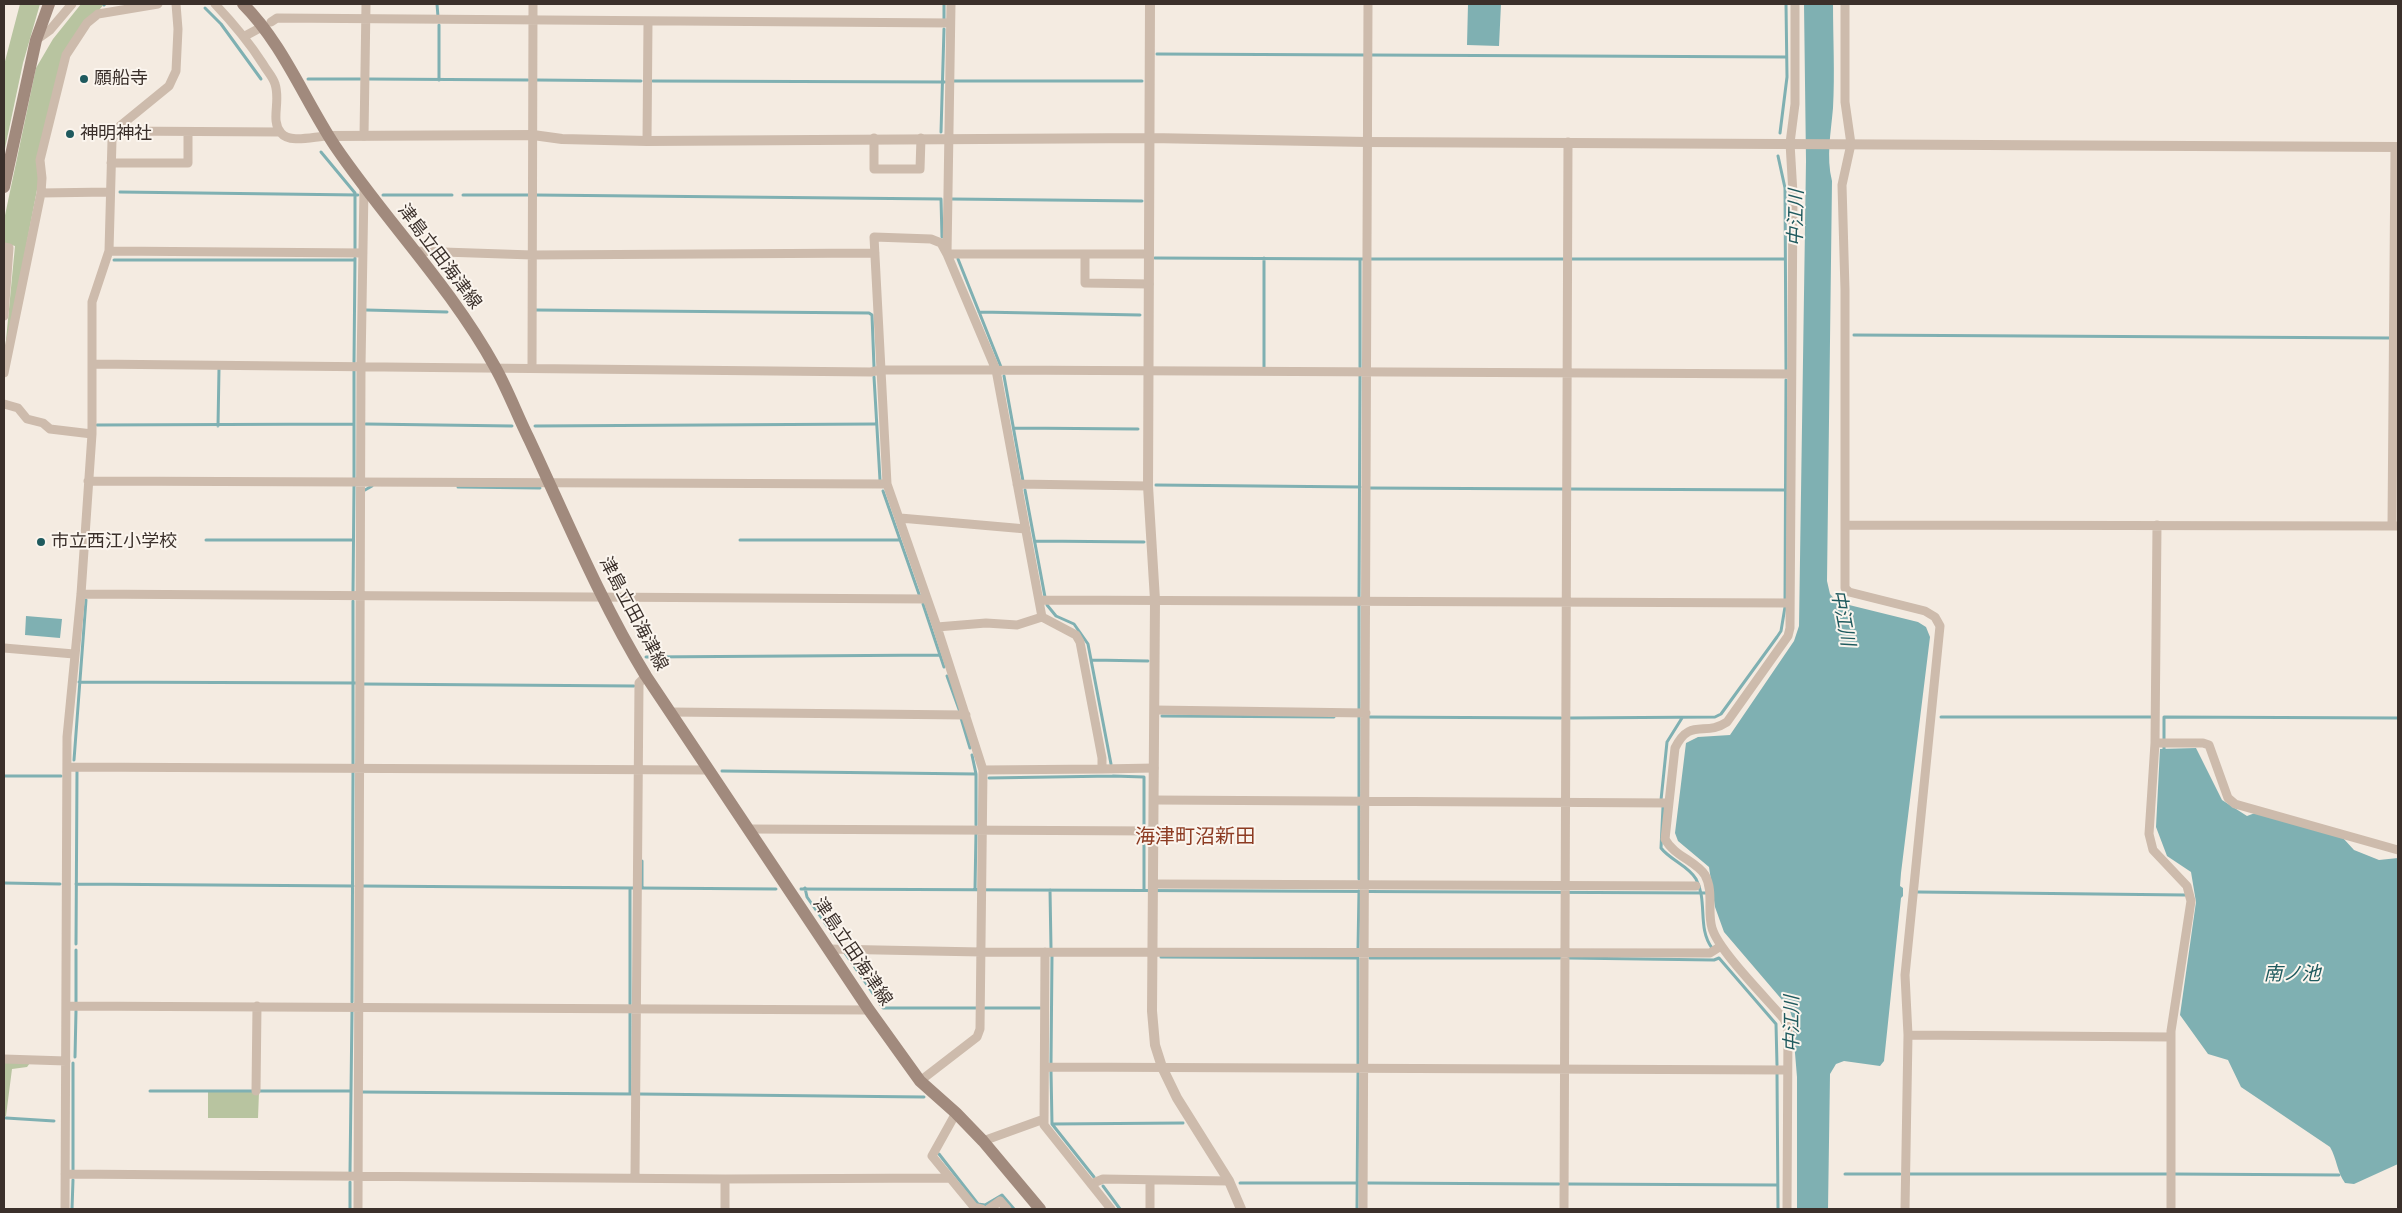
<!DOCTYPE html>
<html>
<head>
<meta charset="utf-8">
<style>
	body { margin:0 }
	#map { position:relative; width:2402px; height:1213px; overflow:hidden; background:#f4ebe1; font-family:"Archivo Narrow",sans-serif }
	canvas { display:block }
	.frame { position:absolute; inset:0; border:5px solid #3b302b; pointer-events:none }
</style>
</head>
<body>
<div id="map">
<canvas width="2402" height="1213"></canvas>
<div class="frame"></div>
</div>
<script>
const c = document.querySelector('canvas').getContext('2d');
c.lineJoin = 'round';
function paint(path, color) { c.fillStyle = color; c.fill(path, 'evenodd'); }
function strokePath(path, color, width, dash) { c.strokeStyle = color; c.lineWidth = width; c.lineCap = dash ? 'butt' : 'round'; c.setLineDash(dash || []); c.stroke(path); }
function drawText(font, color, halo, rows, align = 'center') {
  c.font = font + ' "Archivo Narrow","Noto Sans JP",sans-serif'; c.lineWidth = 4; c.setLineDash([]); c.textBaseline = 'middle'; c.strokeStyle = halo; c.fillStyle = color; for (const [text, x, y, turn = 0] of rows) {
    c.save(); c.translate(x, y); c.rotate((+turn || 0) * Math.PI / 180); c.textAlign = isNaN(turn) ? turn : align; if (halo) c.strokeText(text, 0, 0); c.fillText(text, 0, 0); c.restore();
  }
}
paint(new Path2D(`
	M20 4H40L23 63 4 153V65Z
	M81 4H104L63 55 4 361 15 246 4 243V220L36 68 53 39Z
	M4 1062 30 1063 27 1067 12 1069 6 1116 4 1117Z
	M208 1091 259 1092 258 1118H208Z`), '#b8c4a0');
paint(new Path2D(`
	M1468 4H1501L1499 46 1467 45Z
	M1804 4H1833C1833 38 1835 74 1833 108 1831 132 1826 157 1832 181L1827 581 1830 594 1837 602 1918 622 1926 627 1930 637 1901 873 1900 886 1903 888V896L1901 898 1884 1061 1880 1066 1844 1061 1836 1064 1830 1074 1828 1209H1797V1077L1792 1017 1789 1008 1724 932 1715 907 1709 867 1678 841 1675 833 1686 743 1698 737 1730 735 1794 641 1799 626 1806 161Z
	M26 616 62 619 60 638 25 635Z
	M2196 748 2222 800 2247 816 2255 813 2343 838 2354 850 2379 860 2398 858V1164L2354 1184 2345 1183C2337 1172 2337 1159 2330 1147L2241 1087 2228 1060 2208 1054 2180 1015 2196 902 2191 872 2167 856 2156 827 2160 749Z`), '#7fb0b2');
strokePath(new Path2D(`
	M437 4 438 17
	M104 5 105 4
	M205 8 221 24 261 79
	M944 20V4
	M1157 54 1364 55
	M1372 55 1786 57
	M308 79H360
	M369 79 528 80
	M439 80V25
	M537 80 641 81
	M653 81 945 82
	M953 81H1142
	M941 132 944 29
	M1780 133 1787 77 1786 4
	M321 152 355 193V251
	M1778 156 1785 188 1786 370
	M120 192 358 195
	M383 195H452
	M463 195H528
	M536 195 941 199 942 237
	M952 199 1142 201
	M1155 258 1363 259
	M1264 258V367
	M958 259 1001 367
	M1360 259V367
	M1369 259H1563
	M1571 259H1785
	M114 260H355
	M366 310 447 312
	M536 310 869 313 872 315 874 367
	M979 312 1140 315
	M1854 335 2390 338
	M354 362 355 258
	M1004 376 1023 481
	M874 377 880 480
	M366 424 512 426
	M97 425 354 424
	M218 426 219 369
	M535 426 875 424
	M1014 428 1138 429
	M354 478V370
	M1156 485 1360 487
	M458 487 540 488
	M1369 488 1563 489
	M1570 489 1784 490
	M365 490 372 486
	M1025 490 1045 597
	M883 491 920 597
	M206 540H353
	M740 540H900
	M1035 541 1144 542
	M353 593 354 486
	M1359 598 1360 376
	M1785 600 1786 380
	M923 604 944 667
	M1047 605 1056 616 1074 624 1088 644 1111 764
	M646 657 940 655
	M1092 660 1148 661
	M947 676 960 712
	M79 682 356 683
	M364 684 634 686
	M1359 710V605
	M1162 716 1334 717
	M1359 716V798
	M1369 717 1561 718
	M1941 717H2151
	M961 718 970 748
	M1569 718 1715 717 1721 714 1777 637 1781 631 1785 607
	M2166 752 2164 749V717L2398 718
	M972 755 976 774V825
	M74 760 86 600
	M353 765V601
	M722 771 976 774
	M4 776H61
	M1113 776 1144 777V827
	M989 778 1113 776
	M1661 800 1667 742 1682 718
	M1359 805V879
	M1663 807 1661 848C1670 860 1689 866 1696 879 1708 901 1697 928 1712 948
	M1144 835V890
	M4 883 60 884
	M76 884 353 886
	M363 886 633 888
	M640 888 776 889
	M642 888V861
	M805 888 807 897 841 946
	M801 889 1708 893
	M975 889 976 833
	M1050 890 1051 948
	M1918 892 2185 895
	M76 944 77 771
	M1358 949 1359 891
	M845 953 883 1008H976
	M1161 957 1358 958V1064
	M1370 958H1560
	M1569 958 1714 960 1719 958 1776 1024 1777 1065
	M76 1002V950
	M352 1002 353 773
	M630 1004V888
	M985 1008H1040
	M75 1057 76 1011
	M1051 1063 1052 956
	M1051 1071 1052 1124 1094 1177
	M1777 1074 1778 1209
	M150 1091H253
	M260 1091H350
	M362 1092 632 1094
	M630 1094V1012
	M639 1094 924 1097
	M6 1118 54 1121
	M1052 1124 1183 1123
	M939 1154 978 1204 985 1205 1002 1195 1014 1209
	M73 1172V1063
	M350 1172 352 1011
	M1845 1174H1900
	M1908 1174H2167
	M2174 1174 2339 1175
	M1240 1183H1357
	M1368 1183 1559 1184
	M1568 1184 1777 1185
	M1103 1186 1120 1209
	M72 1209 73 1180
	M350 1209V1182
	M1357 1209 1358 1073`), '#7fb0b2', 3);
strokePath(new Path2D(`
	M215 4C233 23 249 42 263 64 267 71 273 77 275 84 281 102 270 120 281 133 290 144 315 136 329 136
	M951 4 947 254 996 370 1042 617 1076 635 1080 642 1102 758V769L1154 768
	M1845 4V102L1851 144 1842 185 1845 290V588L1849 592 1925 611 1935 617 1940 626 1905 975 1908 1035 1905 1209
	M271 22 277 18 950 23
	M245 36 258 29
	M36 40 50 30 72 4
	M116 131 280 132
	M364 136 366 4
	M874 138V169H920L921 138
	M647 141 648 22
	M111 163H188V132
	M41 193 110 192
	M4 247 9 248 4 316
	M109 251 363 253
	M414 251 532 255 875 253
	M1085 254V283L1149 284
	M92 364 871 372 880 370H996L1791 374
	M532 368 533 4
	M4 373 41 193 42 178 40 160 66 55 87 23 98 14 158 4
	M4 404 18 408 27 419 43 423 50 429 92 434
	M88 481 887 484
	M1017 484 1148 486
	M900 518 1026 529
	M1845 525 2398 526
	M2157 525 2155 743 2149 834 2153 850 2187 886 2191 901 2171 1031V1209
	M2392 526 2395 147
	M81 594 927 599
	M1039 600 1790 603
	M937 627 986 623 1017 625 1042 617
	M4 648 74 654
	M1155 710 1366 713
	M670 712 966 715
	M2155 743H2203L2209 745 2228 798 2235 804 2398 850
	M67 767 708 770
	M983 770 1102 769
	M1155 800 1669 803
	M749 829 1154 831
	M1154 884 1696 886
	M828 949 981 952 1710 953 1721 946
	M1045 952 1044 1125 1111 1209
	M66 1006 869 1010
	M1908 1035 2171 1037
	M4 1059 66 1061
	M1045 1067 1787 1070
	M920 1081 977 1037 980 1029 983 770 937 627 887 484 874 237 931 239 941 243 947 254H1149
	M256 1091 257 1006
	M956 1113 932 1156 974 1207 982 1209
	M983 1141 1044 1119
	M65 1174 725 1179 950 1178
	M635 1177 639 683 646 676
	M1091 1184 1103 1179 1229 1181
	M65 1209 67 737 81 594 92 434V302L109 251 112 140 120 126 169 86 176 71 178 29 176 4
	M358 1209 361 366 364 188
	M725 1209V1179
	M989 1209 1000 1201 1007 1209
	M1150 1209V1180
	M1363 1209 1368 4
	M1564 1209 1568 142
	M1787 1209 1788 1028 1784 1019C1767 999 1718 950 1712 928 1707 912 1714 891 1705 875 1696 861 1674 856 1665 839L1675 748C1690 717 1705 737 1727 722L1788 636 1790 628 1793 194 1790 143 1795 104V4`), '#cdbbac', 9);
strokePath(new Path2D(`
	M1150 4 1148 486 1155 600 1152 1011 1155 1045 1162 1067 1177 1098 1229 1181 1241 1209
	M329 136 533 135 562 139 647 141 1150 138 1367 142 2398 147`), '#cdbbac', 10);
strokePath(new Path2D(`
	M243 4C283 44 304 99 335 146 386 221 451 287 495 367 508 390 517 415 529 439 566 518 600 601 646 676L869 1010 920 1081 956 1113 983 1141 1040 1209
	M4 187 36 40 49 4`), '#a18a7d', 12);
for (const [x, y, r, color] of [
	[84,79,5,"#1f5a5e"],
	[70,134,5,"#1f5a5e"],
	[41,542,5,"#1f5a5e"]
]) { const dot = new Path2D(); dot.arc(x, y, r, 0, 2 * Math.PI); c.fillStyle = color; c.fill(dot); strokePath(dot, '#fbf5ee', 2); }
drawText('18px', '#3b302b', '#fbf5ee', [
	["願船寺",94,79],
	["神明神社",80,134],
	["市立西江小学校",51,542]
], 'left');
drawText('18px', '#3b302b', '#fbf5ee', [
	["津島立田海津線",439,257,53],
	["津島立田海津線",633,614,62],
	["津島立田海津線",852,952,56]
]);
drawText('italic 19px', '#1f5a5e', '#fbf5ee', [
	["中江川",1797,218,-89],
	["中江川",1842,618,79],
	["南ノ池",2292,975],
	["中江川",1793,1024,-90]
]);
drawText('20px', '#8c3b22', '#fbf5ee', [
	["海津町沼新田",1195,838]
]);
</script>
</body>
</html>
